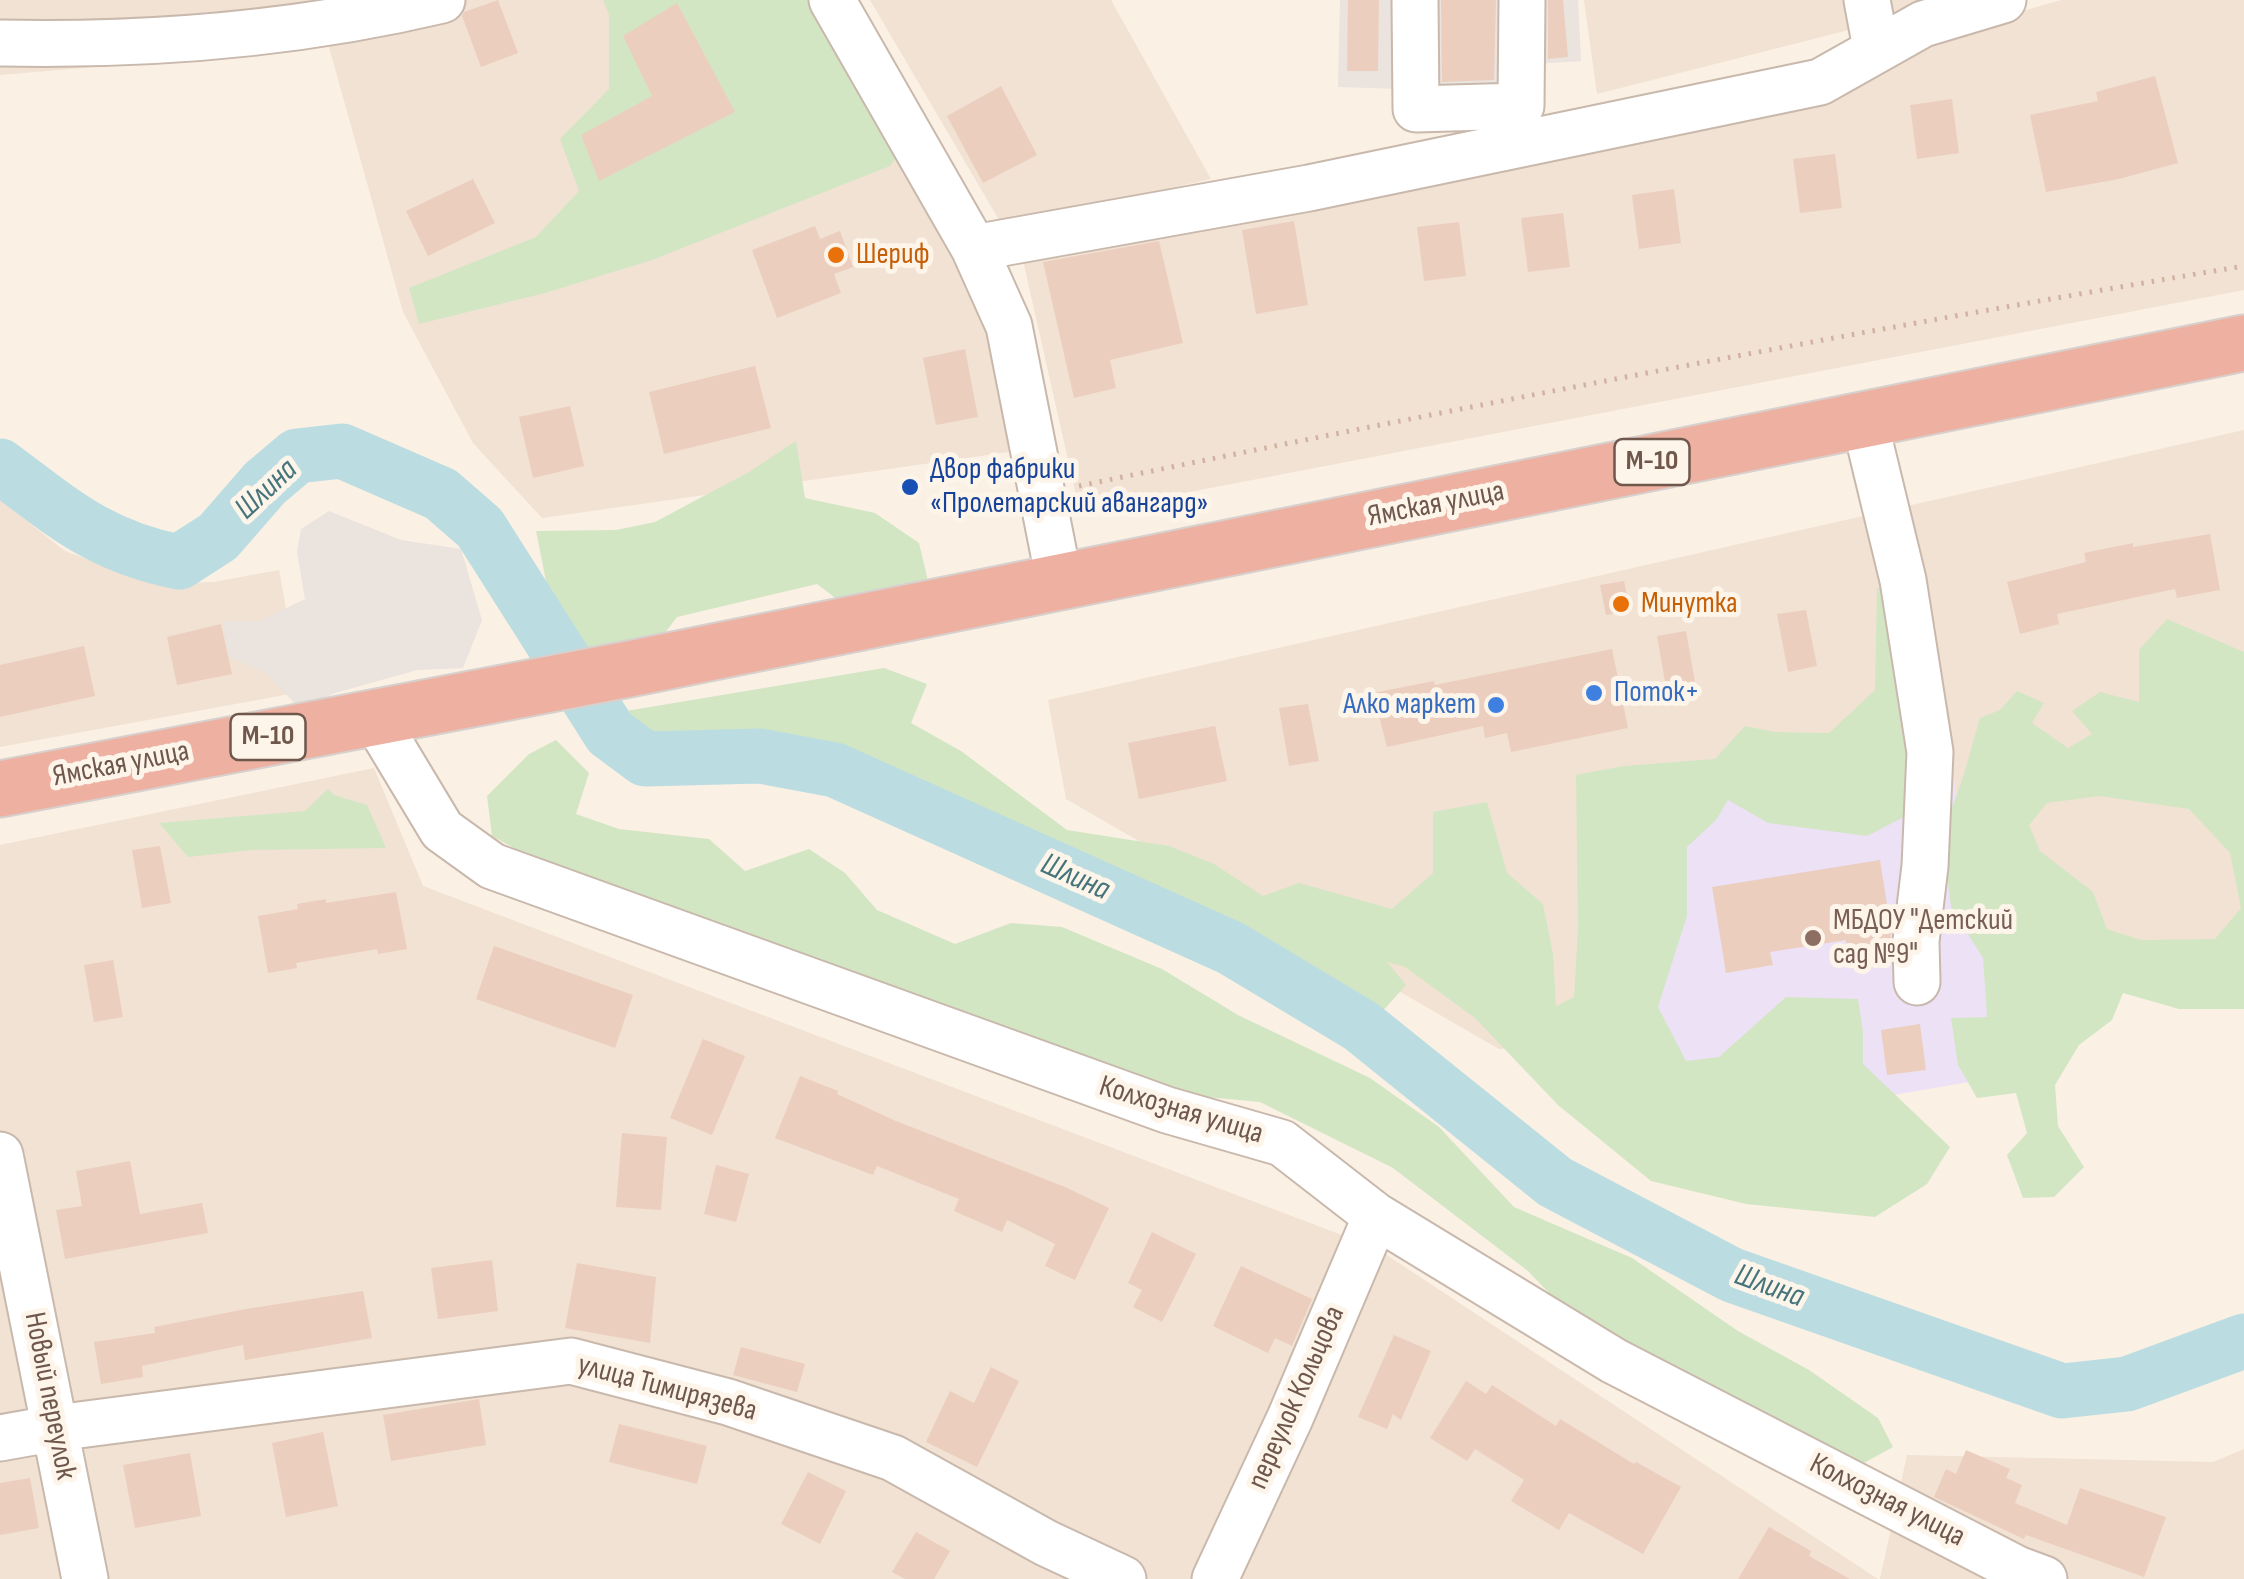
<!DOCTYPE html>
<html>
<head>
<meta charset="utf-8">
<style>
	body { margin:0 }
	canvas { display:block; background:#faf0e4 }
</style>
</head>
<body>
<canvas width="2244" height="1579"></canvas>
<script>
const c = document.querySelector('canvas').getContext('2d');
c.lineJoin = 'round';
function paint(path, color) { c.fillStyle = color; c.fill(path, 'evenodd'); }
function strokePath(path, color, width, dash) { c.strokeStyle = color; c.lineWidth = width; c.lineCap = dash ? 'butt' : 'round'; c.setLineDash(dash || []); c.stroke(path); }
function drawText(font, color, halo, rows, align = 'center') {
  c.font = font + ' "Sofia Sans Condensed",sans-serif'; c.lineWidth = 10; c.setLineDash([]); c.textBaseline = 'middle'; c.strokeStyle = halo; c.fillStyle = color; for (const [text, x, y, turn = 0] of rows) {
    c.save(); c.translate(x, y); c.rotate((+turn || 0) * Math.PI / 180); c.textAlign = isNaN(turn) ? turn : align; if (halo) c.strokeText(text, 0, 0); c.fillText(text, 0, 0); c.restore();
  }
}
paint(new Path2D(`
	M0 0H812L994 327 1016 451 542 518 473 443 403 312 329 47 0 75Z
	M870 0H1111L1211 179 1002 225Z
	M1584 0H1967L1597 94Z
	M2061 0H2244V290L1080 513 1020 247 1437 174 1857 88 1931 37Z
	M2244 430V967L1499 1049 1066 799 1048 700Z
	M0 500 65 551 154 584 214 582 279 570 301 692 0 747Z
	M374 768 423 886 1376 1248 1878 1579H0V845Z
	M2244 1449V1579H1880L1907 1455 2213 1462Z`), '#f1e2d3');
paint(new Path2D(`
	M1340 0H1578L1581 61 1502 66 1501 92 1338 87Z
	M329 511 401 540 461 549 482 620 463 668 417 670 335 693 300 709 266 673 227 656 223 621H260L305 599 297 552 301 529Z`), '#eae3de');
paint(new Path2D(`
	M1948 744 2004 1076 1678 1132 1622 800Z`), '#ede1f6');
paint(new Path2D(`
	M603 0H811L899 154 890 166 652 260 545 293 419 324 409 288 536 237 579 191 560 139 609 89V15Z
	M796 441 805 498 875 513 919 543 928 581 842 603 817 584 677 617 655 646 584 656 553 616 536 531 616 530 655 522 749 472Z
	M1877 588 1891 590 1917 752 1906 816 1867 836 1768 823 1728 800 1716 820 1687 847V916L1658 1007 1686 1061 1719 1057 1786 997 1858 999 1863 1032V1064L1950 1147 1927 1184 1875 1217 1746 1204 1651 1181 1558 1105 1475 1018 1405 967 1387 962 1406 985 1381 1013 1279 956 1164 898 1061 857 863 765 797 739 702 743 649 749 620 712 884 668 927 684 911 723 961 751 1067 830 1169 846 1214 864 1263 896 1299 883 1392 909 1433 873V812L1487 802 1507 873 1543 904 1553 954 1556 1006 1574 997 1578 930 1576 775 1623 766 1715 759 1745 726 1775 732 1829 733 1875 690Z
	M2167 619 2244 652V1009H2179L2123 993 2112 1020 2079 1045 2055 1085 2058 1126 2084 1167 2054 1197 2023 1198 2007 1155 2027 1133 2016 1093 1977 1098 1958 1065 1951 1018 1987 1017 1983 958 1951 907 1942 836 1964 774 1980 718 2000 710 2017 691 2044 703 2032 723 2068 748 2092 734 2072 711 2100 692 2139 702V650ZM2099 796 2189 809 2230 853 2241 908 2215 939 2141 940 2107 929 2093 892 2040 851 2029 825 2047 803Z
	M556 740 589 773 576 814 619 829 709 839 745 871 809 849 845 873 877 910 955 944 1011 923 1062 927 1162 969 1238 1015 1370 1078 1439 1127 1514 1207 1632 1258 1738 1331 1809 1370 1878 1418 1893 1447 1864 1463 1816 1451 1572 1317 1528 1271 1393 1168 1260 1102 1142 1091 538 861 492 836 487 796 529 754Z
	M328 789 334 795 367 805 386 848 252 850 188 857 159 823 305 811Z`), '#d3e6c4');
strokePath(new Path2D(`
	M0 466C63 513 99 546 179 562L218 537 265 483 297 456 342 451 441 494 480 528 610 733 645 759 760 756 835 770 1231 948 1361 1026 1555 1182 1732 1275 2062 1391 2127 1384 2244 1341`), '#bbdde1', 55);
paint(new Path2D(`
	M498 0 518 53 481 67 462 16 464 12Z
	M1348 0H1379L1378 71H1347Z
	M1441 0H1496L1494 80 1442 82Z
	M1548 0H1563L1568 57 1548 59Z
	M677 3 735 112 599 181 581 135 652 96 623 36Z
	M2155 76 2178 163 2119 179 2046 192 2030 115 2098 101 2096 92Z
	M1001 86 1037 155 983 183 947 116Z
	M1952 99 1959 153 1917 159 1910 105Z
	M1835 154 1842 208 1800 213 1793 159Z
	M473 179 495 223 428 256 406 211Z
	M1674 189 1681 243 1639 249 1632 195Z
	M1563 213 1570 267 1528 272 1521 218Z
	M1294 221 1308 305 1256 314 1242 230Z
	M1459 222 1466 276 1424 281 1417 227Z
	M815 226 820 239 840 231 853 267 834 274 841 293 777 318 752 250Z
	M1159 241 1183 343 1110 360 1116 388 1074 398 1043 262Z
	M965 349 978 417 936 425 923 358Z
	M755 366 771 428 664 454 649 392Z
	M570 406 584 466 533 478 519 417Z
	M2210 534 2220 590 2177 598 2175 589 2057 614 2059 624 2020 634 2007 582 2086 562 2084 553 2133 543V547Z
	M1624 581 1630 611 1606 615 1600 585Z
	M1806 610 1817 666 1788 672 1777 614Z
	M221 624 232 674 177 685 167 637Z
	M1686 631 1696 688 1667 693 1657 636Z
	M84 646 95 696 0 717V665Z
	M1612 649 1628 728 1511 752 1507 733 1485 738 1483 726 1387 747 1373 693 1434 681 1435 685Z
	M1308 704 1319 761 1289 766 1279 708Z
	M1215 726 1227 781 1139 799 1128 743Z
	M160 846 171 903 142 908 132 850Z
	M1880 860 1891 930 1890 944 1847 950 1846 940 1770 952 1773 965 1726 973 1712 887Z
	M396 892 407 949 378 954 377 949 296 963 297 968 268 973 258 916 298 909 297 904 326 899V903Z
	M494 946 633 995 615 1048 476 999Z
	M113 960 123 1017 94 1022 84 965Z
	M1920 1024 1926 1070 1887 1075 1881 1030Z
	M703 1039 745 1056 712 1135 670 1118Z
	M800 1076 838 1091 837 1094 896 1121 1065 1187 1109 1208 1075 1280 1045 1266 1055 1244 1007 1220 1002 1232 954 1211 959 1199 877 1166 873 1175 775 1138Z
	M622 1133 667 1137 661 1210 616 1207Z
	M130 1161 140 1214 202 1203 208 1233 65 1259 56 1210 82 1206 76 1171Z
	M716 1165 749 1174 736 1222 704 1214Z
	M1152 1232 1196 1254 1162 1322 1133 1307 1142 1290 1128 1283Z
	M492 1260 498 1311 438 1319 431 1268Z
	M577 1263 656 1277 650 1343 565 1328Z
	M1241 1266 1312 1299 1292 1346 1275 1338 1268 1353 1213 1326Z
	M363 1291 372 1338 245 1360 243 1345 142 1366 143 1377 101 1384 94 1342 155 1333 154 1327 246 1309Z
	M1394 1335 1431 1351 1401 1420 1393 1414 1387 1429 1358 1417Z
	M741 1347 805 1364 797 1392 733 1375Z
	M991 1367 1019 1381 977 1467 926 1442 950 1391 974 1403Z
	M1466 1381 1486 1394 1492 1385 1556 1426 1560 1419 1634 1464 1636 1462 1681 1487 1643 1554 1569 1513 1559 1530 1511 1501 1524 1480 1475 1449 1467 1461 1430 1438Z
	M479 1399 486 1445 391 1461 383 1415Z
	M619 1424 707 1446 697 1484 609 1462Z
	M323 1432 338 1506 286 1517 272 1443Z
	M1966 1450 2010 1469 2006 1478 2022 1485 2015 1503 2067 1525 2080 1488 2166 1517 2144 1577 2026 1535 2024 1539 1934 1497 1946 1469 1956 1474Z
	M190 1453 201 1516 135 1528 123 1465Z
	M808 1472 846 1491 820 1544 781 1524Z
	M30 1478 39 1528 0 1535V1483Z
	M1769 1527 1811 1551 1809 1556 1850 1579H1738Z
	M916 1532 950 1551 934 1579H905L892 1572Z`), '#eccebe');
const minor = new Path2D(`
	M832 0 974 248 1009 326 1059 580
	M1415 0 1416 109 1521 106 1522 0
	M1867 0 1876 48
	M0 43C147 46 299 34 442 0
	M974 248 1309 188 1820 82 1923 24 2003 0
	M1864 419 1903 580 1930 752 1925 866 1916 941 1917 982
	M374 717 442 830 492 866 1167 1110 1282 1143 1376 1216 1614 1361 2017 1569 2044 1579
	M0 1155 85 1579
	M0 1438 56 1428 571 1361 728 1402 893 1458 1046 1543 1123 1579
	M1215 1579 1290 1418 1376 1216`);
const highway = new Path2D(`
	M0 789 629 669 2244 343`);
strokePath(minor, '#c9b8ac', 49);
strokePath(highway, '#d7d0cd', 59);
strokePath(new Path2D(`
	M1079 486C1467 406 1854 331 2244 266`), '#d1b2a2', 5, [2.5, 8]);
strokePath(minor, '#fff', 45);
strokePath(highway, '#eeb1a1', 55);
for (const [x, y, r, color] of [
	[836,255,10,"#e8710a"],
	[910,487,10,"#1a4fb4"],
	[1621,604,10,"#e8710a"],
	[1594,693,10,"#3f7fe0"],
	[1496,705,10,"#3f7fe0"],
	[1813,938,10,"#8d6e63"]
]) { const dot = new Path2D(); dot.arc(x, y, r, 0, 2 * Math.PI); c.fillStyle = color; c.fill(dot); strokePath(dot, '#fdf4ea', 4); }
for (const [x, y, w] of [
	[1652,462,75],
	[268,737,75]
]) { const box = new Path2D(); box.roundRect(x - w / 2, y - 23, w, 46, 8); c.fillStyle = '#fdf4ea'; c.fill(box); strokePath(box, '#6f574c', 2.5); }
drawText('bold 28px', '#6f574c', null, [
	["М-10",1652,462],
	["М-10",268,737]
]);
drawText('30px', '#c56008', '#fdf4ea', [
	["Шериф",856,255],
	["Минутка",1641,604]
], 'left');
drawText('30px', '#164399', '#fdf4ea', [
	["Двор фабрики",930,470],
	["«Пролетарский авангард»",930,504]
], 'left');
drawText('30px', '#6f574c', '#fdf4ea', [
	["Ямская улица",1436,505,-11],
	["Ямская улица",121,765,-11],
	["Колхозная улица",1181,1111,17],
	["улица Тимирязева",667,1389,15],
	["Новый переулок",49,1396,79],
	["переулок Кольцова",1297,1398,-66],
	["Колхозная улица",1887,1501,27]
]);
drawText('30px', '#366cbe', '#fdf4ea', [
	["Поток+",1614,693],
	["Алко маркет",1476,705,"right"]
], 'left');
drawText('30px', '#785e54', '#fdf4ea', [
	["МБДОУ \"Детский",1833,921],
	["сад №9\"",1833,955]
], 'left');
drawText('italic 32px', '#45747b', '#fdf4ea', [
	["Шлина",267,490,-43],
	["Шлина",1075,878,24],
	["Шлина",1769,1287,20]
]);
</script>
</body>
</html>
